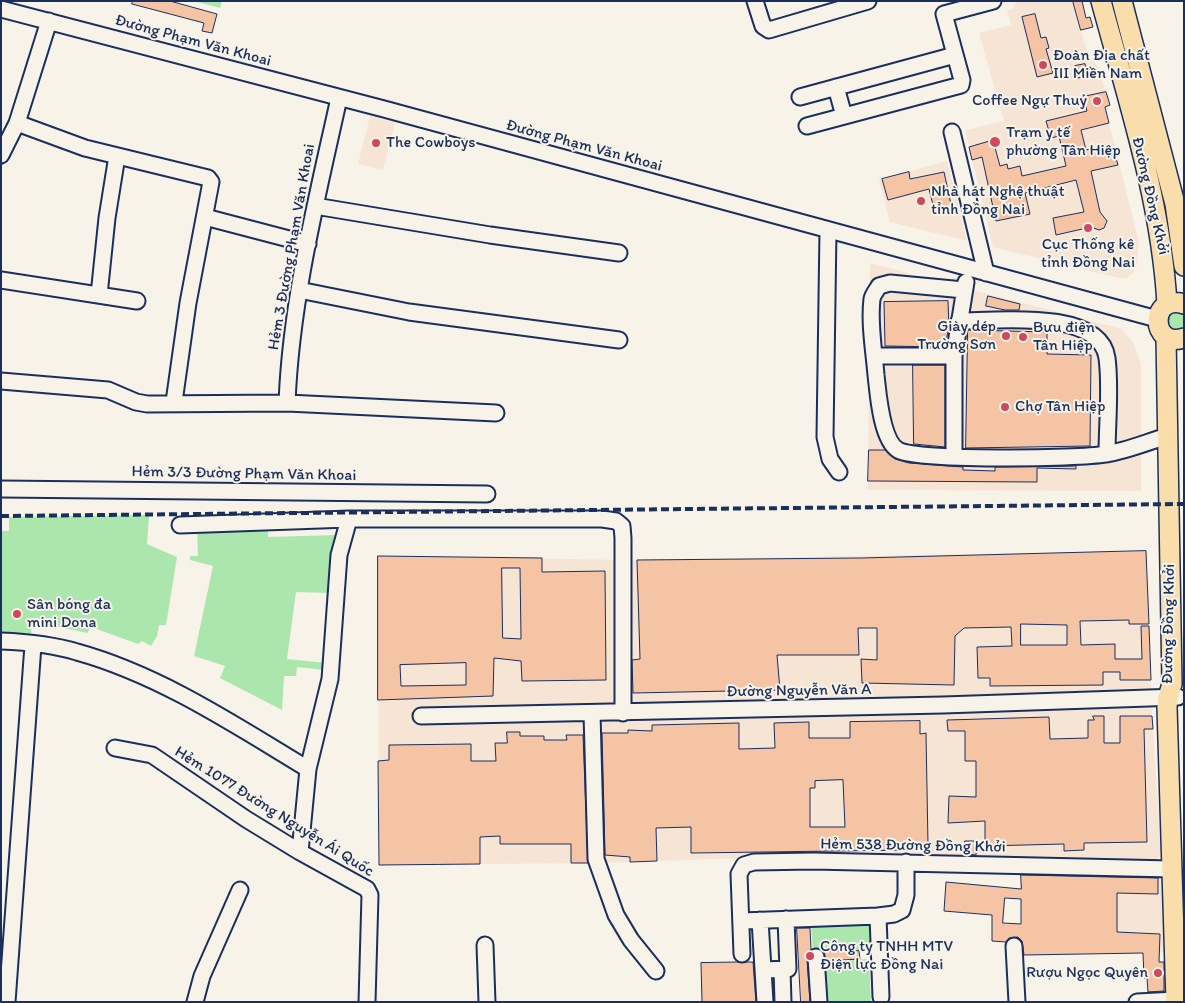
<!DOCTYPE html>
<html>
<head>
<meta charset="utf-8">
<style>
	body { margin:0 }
	#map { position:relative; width:1185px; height:1003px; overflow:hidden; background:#f7f3e8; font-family:Itim,sans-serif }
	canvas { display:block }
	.frame { position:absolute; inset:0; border:2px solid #1b2f5e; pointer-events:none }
</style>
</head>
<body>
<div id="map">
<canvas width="1185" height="1003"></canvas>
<div class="frame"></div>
</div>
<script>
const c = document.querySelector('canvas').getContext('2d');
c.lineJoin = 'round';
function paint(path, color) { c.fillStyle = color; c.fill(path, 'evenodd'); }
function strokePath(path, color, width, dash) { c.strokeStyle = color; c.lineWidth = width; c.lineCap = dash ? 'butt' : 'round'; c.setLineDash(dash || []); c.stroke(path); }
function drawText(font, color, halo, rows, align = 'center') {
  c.font = font + ' Itim,sans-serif'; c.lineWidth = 4; c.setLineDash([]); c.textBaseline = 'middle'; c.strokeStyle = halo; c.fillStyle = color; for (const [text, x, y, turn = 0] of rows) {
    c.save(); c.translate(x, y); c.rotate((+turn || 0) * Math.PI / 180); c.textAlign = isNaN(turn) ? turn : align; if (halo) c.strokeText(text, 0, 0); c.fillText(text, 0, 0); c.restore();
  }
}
paint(new Path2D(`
	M1021 1H1082L1086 18 1090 17 1093 27 1081 31 1088 56 1098 66 1106 92 1084 97 1087 111 1047 122 1051 138 1109 123 1139 243 1137 264 1133 273 1127 278H1119L993 247 965 130 1004 121 979 33 1011 25 1007 10 1013 9 1015 3Z
	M370 116 395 123 383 170 358 164Z
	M947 161 967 241 890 222 879 180Z
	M870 263 1122 329 1133 342 1141 364V491L868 490Z
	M1146 551 1152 716 1161 852 1157 861 753 858 593 863 379 865 378 556 627 560Z
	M1021 875 1163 878 1164 952 1022 955Z`), '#f6e5d4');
paint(new Path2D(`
	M194 1H222L220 8Z
	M1167 321a9 9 0 1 1 18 0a9 9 0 1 1-18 0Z
	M149 515 147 544 177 557 166 625H159L157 636 151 646 142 641 138 644 91 627 87 633 32 621 31 635 1 633V531H9V517Z
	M268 526V537L336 535 331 593 296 592 287 659 326 663 325 670 297 667 296 676H284L282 710 220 678 225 666 194 656 213 566 190 560V556H198L197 529Z
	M872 921 873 950 813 953 811 922Z
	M869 959 871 1002H823L821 961Z`), '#abe6ac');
const building = new Path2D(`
	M133 1H170L217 14 212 33 202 31 204 23 132 4Z
	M1073 1H1082L1086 18 1090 17 1093 27 1081 30Z
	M1035 14 1041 38 1046 37 1049 48 1046 49 1053 73 1037 77 1022 17Z
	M1085 64 1088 76 1078 78 1075 66Z
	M1106 92 1110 105 1105 107 1109 123 1081 130 1086 150 1110 144 1113 155H1115L1118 165 1091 171 1100 212 1107 221 1104 228 1099 230 1091 227 1056 235 1053 218 1084 212 1076 180 1025 193 1030 214 996 221 982 157 972 160 969 147 993 140 1000 166 1007 164 1008 169 1020 166 1022 176 1066 166 1059 136 1051 138 1046 121 1087 111 1083 97Z
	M909 172 910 179 944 172 952 209H934L929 189 888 200 882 179Z
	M988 296 1020 304 1019 310H1005L986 306Z
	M948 301 949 328 944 347 885 346 884 302Z
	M968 330 1047 332V354L1091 355 1090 446 966 448Z
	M913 365H945V447L914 444Z
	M869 450H885L895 459 909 463 963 467V470L995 471V467L1076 466V469L1037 468V482L868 481Z
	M1146 551 1149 624H1129V620L1080 621 1081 645 1115 644V659H1142L1141 626H1149L1151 680H1120V672H1103V685L990 686V678H978L977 647 1012 646 1011 627 964 628 955 636 954 685 862 683 861 659 877 660V628H858L859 655H777L780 690 633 693 632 660 640 659 637 560 861 558ZM1021 624 1067 625V645H1021Z
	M378 556 542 558V572L605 571 606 680 522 681 521 661 494 658 493 696 378 700ZM502 568H520L521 639 503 638ZM466 663V685L401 686 400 665Z
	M1093 716H1104V743H1120V716H1152L1153 729H1144L1147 842 1084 843V850L1064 851V844L985 846V821L948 823 949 796 976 797V761H965V731H948L947 720 1049 717 1050 739 1088 738V720H1094Z
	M920 721V734L926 733 928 845H908V850L691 853V827L656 828 657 861 630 862V857L605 855 602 733H628V730L652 731V725L739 723V749L775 748 774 723 809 722V738H850V722ZM843 780 845 827H810V788H815V781Z
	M507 732H520V736H544V740H567L566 735H583L588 863H571V844H500V836L480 837V864L379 865 378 761 389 760V745L471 744V761H496L495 743H507Z
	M965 841H977L976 855 965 854Z
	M1021 875 1158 878V894L1117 893V932L1160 934 1159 962H1164V991L1148 992 1147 978H1144L1143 953 1024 955 1022 941 1018 937 1009 938 1006 942 992 941V915L944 911 946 882 1021 889ZM1005 898 1021 899V924L1003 923Z
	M797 928H810L811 949 807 958 810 1002H801Z
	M859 951 860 959 826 961 824 952Z
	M737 962H753L756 1002H702L701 963Z`);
paint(building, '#f4c4a4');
strokePath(building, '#1b2f5e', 1);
const minor = new Path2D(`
	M755 1 763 26 769 30 868 1
	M1 9 384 109 1157 319
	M836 87 844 116
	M800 97 955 55
	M17 123 85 148 208 178 211 182 188 303 174 402
	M807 126 961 85 962 80 944 14 993 1
	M952 132 986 273
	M1 155 17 123 49 21
	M315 206 490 235 619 253
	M205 217 308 244
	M828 230 825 437 830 459 839 472
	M1 280 137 301
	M299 290 409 312 619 340
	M964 290 890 283 879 286C877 290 873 294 872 299 869 323 874 351 876 375 878 392 881 440 898 450 916 461 1079 459 1106 454 1126 451 1147 442 1168 436
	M99 295 107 218 117 156
	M959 321C994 321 1100 308 1107 358 1111 388 1107 424 1107 454
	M874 356H954
	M1 381 108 390 136 402 147 404 287 403 496 413
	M287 403C291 300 317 198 339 98
	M954 457V356L966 282
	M1 489 487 494
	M180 525 349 519
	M1 641C25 642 54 645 77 652 160 675 235 725 308 769
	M592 713 596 859 616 915 631 940 656 971
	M421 716 943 705 1178 697
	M115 748 152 755 246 819 300 852 367 889 370 895 367 1002
	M300 852 308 769 330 679 339 555 349 519H602L616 521 622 526 623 538V713
	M760 920 765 1002
	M741 921 878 916
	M485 945 487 1002
	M1014 946 1017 1002
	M742 954 739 874 744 865 754 862 813 861 1172 869
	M816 957 819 1002
	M782 969 783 1002
	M763 970 788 969 786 919
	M881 997 878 916 894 914 902 910 906 895V862
	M7 1002 33 645
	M195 1002 202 976 240 890
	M1137 1002 1176 1000`);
const major = new Path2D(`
	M1101 1C1128 101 1161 200 1167 304
	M1122 1 1175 204 1184 266
	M1184 304C1149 293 1150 349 1184 338
	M1166 337 1172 684 1168 697 1167 707 1176 1002`);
strokePath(minor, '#1b2f5e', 19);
strokePath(major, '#1b2f5e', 22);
strokePath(minor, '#f7f3e8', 15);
strokePath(major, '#f9deab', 19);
strokePath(new Path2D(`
	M1 516 1184 504`), '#1b2f5e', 4, [8, 4]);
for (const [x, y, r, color] of [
	[1043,65,5,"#d1495b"],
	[1097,101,5,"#d1495b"],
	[995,142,6,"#d1495b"],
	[376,143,5,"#d1495b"],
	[921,201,5,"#d1495b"],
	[1088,228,5,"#d1495b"],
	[1006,336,5,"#d1495b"],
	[1023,337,5,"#d1495b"],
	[1005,407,5,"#d1495b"],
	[17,614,5,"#d1495b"],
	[810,956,5,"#d1495b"],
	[1158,973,5,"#d1495b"]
]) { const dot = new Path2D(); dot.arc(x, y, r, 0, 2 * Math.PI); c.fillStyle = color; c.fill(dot); strokePath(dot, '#f7f3e8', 2); }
drawText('16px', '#1b2f5e', '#f7f3e8', [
	["Đường Phạm Văn Khoai",193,41,15],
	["Đường Phạm Văn Khoai",584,146,15],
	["Đường Đồng Khởi",1150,196,77],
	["Hẻm 3 Đường Phạm Văn Khoai",292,247,-80],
	["Hẻm 3/3 Đường Phạm Văn Khoai",244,474,1],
	["Đường Đồng Khởi",1169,624,-89],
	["Đường Nguyễn Văn A",799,691,-1],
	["Hẻm 1077 Đường Nguyễn Ái Quốc",274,812,32],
	["Hẻm 538 Đường Đồng Khởi",913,846,1]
]);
drawText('16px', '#1b2f5e', '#f7f3e8', [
	["Đoàn Địa chất",1053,56],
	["III Miền Nam",1053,74],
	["Coffee Ngự Thuỷ",1087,101,"right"],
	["Trạm y tế",1006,133],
	["phường Tân Hiệp",1006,151],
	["The Cowboys",386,143],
	["Nhà hát Nghệ thuật",931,192],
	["tỉnh Đồng Nai",931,210],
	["Cục Thống kê",1088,245,"center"],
	["tỉnh Đồng Nai",1088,263,"center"],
	["Giày dép",996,327,"right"],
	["Trường Sơn",996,345,"right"],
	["Bưu điện",1033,328],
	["Tân Hiệp",1033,346],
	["Chợ Tân Hiệp",1015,407],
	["Sân bóng đa",27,605],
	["mini Dona",27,623],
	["Công ty TNHH MTV",820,947],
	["Điện lực Đồng Nai",820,965],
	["Rượu Ngọc Quyên",1148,973,"right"]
], 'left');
</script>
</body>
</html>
